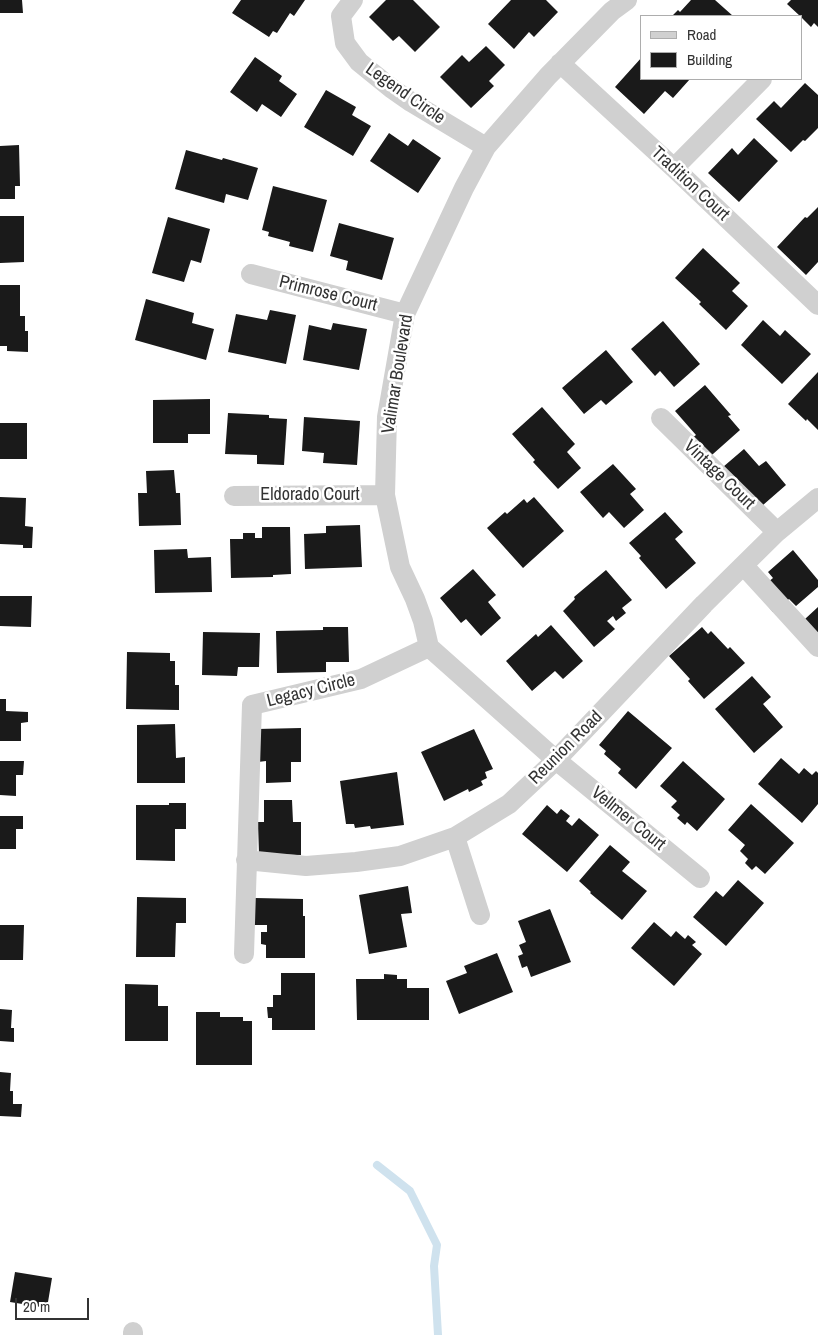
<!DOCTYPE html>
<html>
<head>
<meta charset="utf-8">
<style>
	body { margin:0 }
	#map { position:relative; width:818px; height:1335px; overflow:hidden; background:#fff; font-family:"Archivo Narrow",sans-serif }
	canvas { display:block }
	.legend { position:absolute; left:640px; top:15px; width:162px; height:65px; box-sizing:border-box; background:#fff; border:1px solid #adadad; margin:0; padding:6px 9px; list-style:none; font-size:15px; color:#333 }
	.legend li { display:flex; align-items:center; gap:10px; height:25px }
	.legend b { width:25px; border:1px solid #adadad }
	.scale { position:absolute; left:15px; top:1298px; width:74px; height:22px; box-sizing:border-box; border:2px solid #333; border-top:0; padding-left:6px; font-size:15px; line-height:18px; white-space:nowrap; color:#333; -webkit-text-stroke:4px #fff; paint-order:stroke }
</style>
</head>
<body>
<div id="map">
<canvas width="818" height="1335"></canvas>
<ul class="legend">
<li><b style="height:6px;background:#d0d0d0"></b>Road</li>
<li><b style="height:14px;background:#1a1a1a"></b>Building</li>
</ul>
<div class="scale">20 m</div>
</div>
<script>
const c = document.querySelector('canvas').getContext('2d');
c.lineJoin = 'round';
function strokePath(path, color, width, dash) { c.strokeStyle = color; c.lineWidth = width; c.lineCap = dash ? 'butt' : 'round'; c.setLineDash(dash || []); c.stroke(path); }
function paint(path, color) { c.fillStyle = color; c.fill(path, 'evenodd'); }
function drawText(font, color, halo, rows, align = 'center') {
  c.font = font + ' "Archivo Narrow",sans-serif'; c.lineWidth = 5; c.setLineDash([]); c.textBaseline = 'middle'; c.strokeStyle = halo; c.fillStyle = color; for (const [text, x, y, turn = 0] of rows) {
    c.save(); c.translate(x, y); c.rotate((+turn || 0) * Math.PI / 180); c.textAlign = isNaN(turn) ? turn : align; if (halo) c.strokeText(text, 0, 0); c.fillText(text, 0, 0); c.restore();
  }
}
strokePath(new Path2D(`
	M377 1165 410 1191 437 1245 434 1266 438 1335`), '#cfe2ee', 8);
paint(new Path2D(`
	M0 0H22L23 13H0Z
	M241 0H305L294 16 290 13 277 33 273 31 269 37 232 13Z
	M386 0H413L440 27 415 52 399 36 393 41 369 17Z
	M511 0H546L558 12 534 37 529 32 514 49 488 24Z
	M691 0H715L733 16H672L678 10 680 12Z
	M791 0H818V27L814 23 811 27 802 18V16H800L787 4Z
	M486 46 505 65 489 81 494 86 471 108 440 77 462 55 469 62Z
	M255 57 282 76 279 81 297 94 281 117 262 104 257 112 230 92Z
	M642 57V79H690L673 98 665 91 644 114 615 87Z
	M805 83 818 95V128L805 141 803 140 791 152 756 119 774 101 781 108Z
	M326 90 356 107 352 115 371 126 353 156 304 127Z
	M389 133 408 146 413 139 441 158 418 193 370 161Z
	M754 138 778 161 739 202 708 173 732 148 738 155Z
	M19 145 20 186H15V199H0V146Z
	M186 150 222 160 223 158 258 168 248 200 226 194 224 203 175 189Z
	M273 186 327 200 313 252 289 246 290 242 268 236 269 232 262 230Z
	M818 207V262L806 275 777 247 805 217 807 218Z
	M0 216H24V262L0 263Z
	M168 217 210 229 201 263 191 260 184 282 152 273Z
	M339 223 394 238 382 280 346 270 348 261 330 256Z
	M703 248 740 283 732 291 748 306 726 330 699 304 701 302 675 278Z
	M0 285H20V316H25V331H28V352L7 351V346H0Z
	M146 299 194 313 192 323 214 329 206 360 135 340Z
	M270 310 296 315 286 364 228 352 236 314 267 320Z
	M763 320 780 336 785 330 811 354 782 384 741 345Z
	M663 321 700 364 674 387 660 371 655 376 631 349Z
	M333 323 367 329 359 370 303 360 309 325 331 330Z
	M606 350 633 382 606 405 601 400 584 414 562 388Z
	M818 372V430L807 419 806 421 788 404Z
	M705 385 731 415 728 416 740 430 704 462 687 442 696 435 675 411Z
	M210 399V434H188V443H153V400Z
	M542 407 575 444 567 452 581 468 558 489 533 462 535 460 512 434Z
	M228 413 269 415V418L287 419 284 465 257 464V455L225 454Z
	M304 417 360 421 357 465 323 463 324 453 302 451Z
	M0 423H27V459H0Z
	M744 449 759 466 766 461 786 485 755 512 723 467Z
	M613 464 636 489 630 494 644 510 624 528 609 512 603 518 580 492Z
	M174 470 176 493H180L181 525 139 526 138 493H147L146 471Z
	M0 497 26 498 25 526 33 527 32 548H23V545L0 544Z
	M534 497 564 531 523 568 487 528 505 512 507 514 524 499 527 503Z
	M665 512 683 532 675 539 696 563 666 589 639 558 641 556 629 543Z
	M360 525 362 567 305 569 304 534 326 533V526Z
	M262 527H290L291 574 273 575V577L231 578 230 539H243V533H255V538H262Z
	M187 549 188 558 211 557 212 592 155 593 154 550Z
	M793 550 818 580V587L796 606 789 599 773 612 756 592 773 578 768 572Z
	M473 569 496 595 488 602 501 618 481 636 466 619 461 623 440 598Z
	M606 570 632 600 622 608 626 613 616 621 613 616 607 621 615 629 594 647 563 611 575 599 574 597Z
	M0 596H32L31 627 0 626Z
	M818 607V634L805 619Z
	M551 625 583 661 563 679 555 671 532 691 506 661 536 634 538 637Z
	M323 627H348L349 662H326V672L277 673 276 631 323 630Z
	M702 627 708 634 711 631 728 649 730 647 745 663 704 699 688 681 690 679 669 656Z
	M203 632 260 633 259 667H238L237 676 202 675Z
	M127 652 170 653V661H175V685H179V710L126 709Z
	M752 676 771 697 763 704 783 727 754 753 715 709Z
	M0 699H6V711L28 712V722L21 723V741H0Z
	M628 711 672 748 636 789 618 773 621 769 604 754 606 751 599 745Z
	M175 724 176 758 185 757V783H137V725Z
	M301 728V762H291V782L266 783V761L258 762 257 729Z
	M474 729 493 769 485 772 487 778 481 781 483 785 469 792 468 789 444 801 421 752Z
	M781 758 799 774 804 768 812 775 816 771 818 773V804L802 823 758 784Z
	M0 761H24L23 775H16V796L0 795Z
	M683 761 725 799 697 831 687 822 685 825 677 818 680 815 671 807 677 801 660 786Z
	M397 772 404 825 371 829 370 826 355 828 354 824H346L340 781Z
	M264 800H292L293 822H301V855L259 854 258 822H264Z
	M169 803H186V829H175V861L136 860V805H169Z
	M751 804 794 843 765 874 756 866 752 870 745 863 748 859 740 851 745 845 728 830Z
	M547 805 557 814 561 809 570 816 566 821 572 826 579 818 599 835 567 872 522 834Z
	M0 816H23V829H16V849H0Z
	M610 845 630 862 622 871 647 891 622 920 590 893 591 892 579 881Z
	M738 880 764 903 726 946 693 917 716 891 723 897Z
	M408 886 412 913 401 914 407 947 369 954 359 895Z
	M137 897 186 898V923H176L175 957H136Z
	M255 898 303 899V916H305V958H266V945L261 944V932H267V925H254Z
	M550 909 571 962 531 977 527 966 522 968 518 956 523 954 519 945 526 942 518 921Z
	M654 922 671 937 676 931 685 939 688 935 696 942 692 945 702 954 674 986 631 948Z
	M0 925H24L23 960H0Z
	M497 953 513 992 459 1014 446 981 467 973 464 966Z
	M281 973H315V1030H272V1018H268L267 1007H273V995H281Z
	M384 974 397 975V979H407V988H429V1020H357L356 979H384Z
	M125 984 158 985V1006H168V1041H125Z
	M0 1009 12 1010 11 1028H14V1042L0 1041Z
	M196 1012H220V1017H243V1021H252V1065H196Z
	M0 1072 11 1073 10 1091H13V1104H22L21 1117 0 1116Z
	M15 1272 52 1278 47 1308 10 1302Z`), '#1a1a1a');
strokePath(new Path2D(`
	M353 0 341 16 345 43 359 62 391 88 411 102 486 147
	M627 0 612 11 548 76 486 147 464 188 405 314 387 417 385 495 400 567 415 599 423 621 429 647 556 760 700 878
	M560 63 674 168 818 305
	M674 168 762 79
	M251 274 405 314
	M661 418 777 532
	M234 496 385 495
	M744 566 818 647
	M455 837 480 915
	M246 860 306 866 356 862 400 856 455 837 509 804 556 760 704 604 777 532 818 498
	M244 954 252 705 361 679 429 647
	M133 1335V1332`), '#d0d0d0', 20);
drawText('18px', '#333', '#fff', [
	["Legend Circle",405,94,35],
	["Tradition Court",690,184,43],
	["Primrose Court",328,294,14],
	["Valimar Boulevard",398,374,-81],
	["Vintage Court",719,475,44],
	["Eldorado Court",310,495],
	["Legacy Circle",311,691,-14],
	["Reunion Road",566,748,-45],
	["Vellmer Court",628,819,39]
]);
</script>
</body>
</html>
